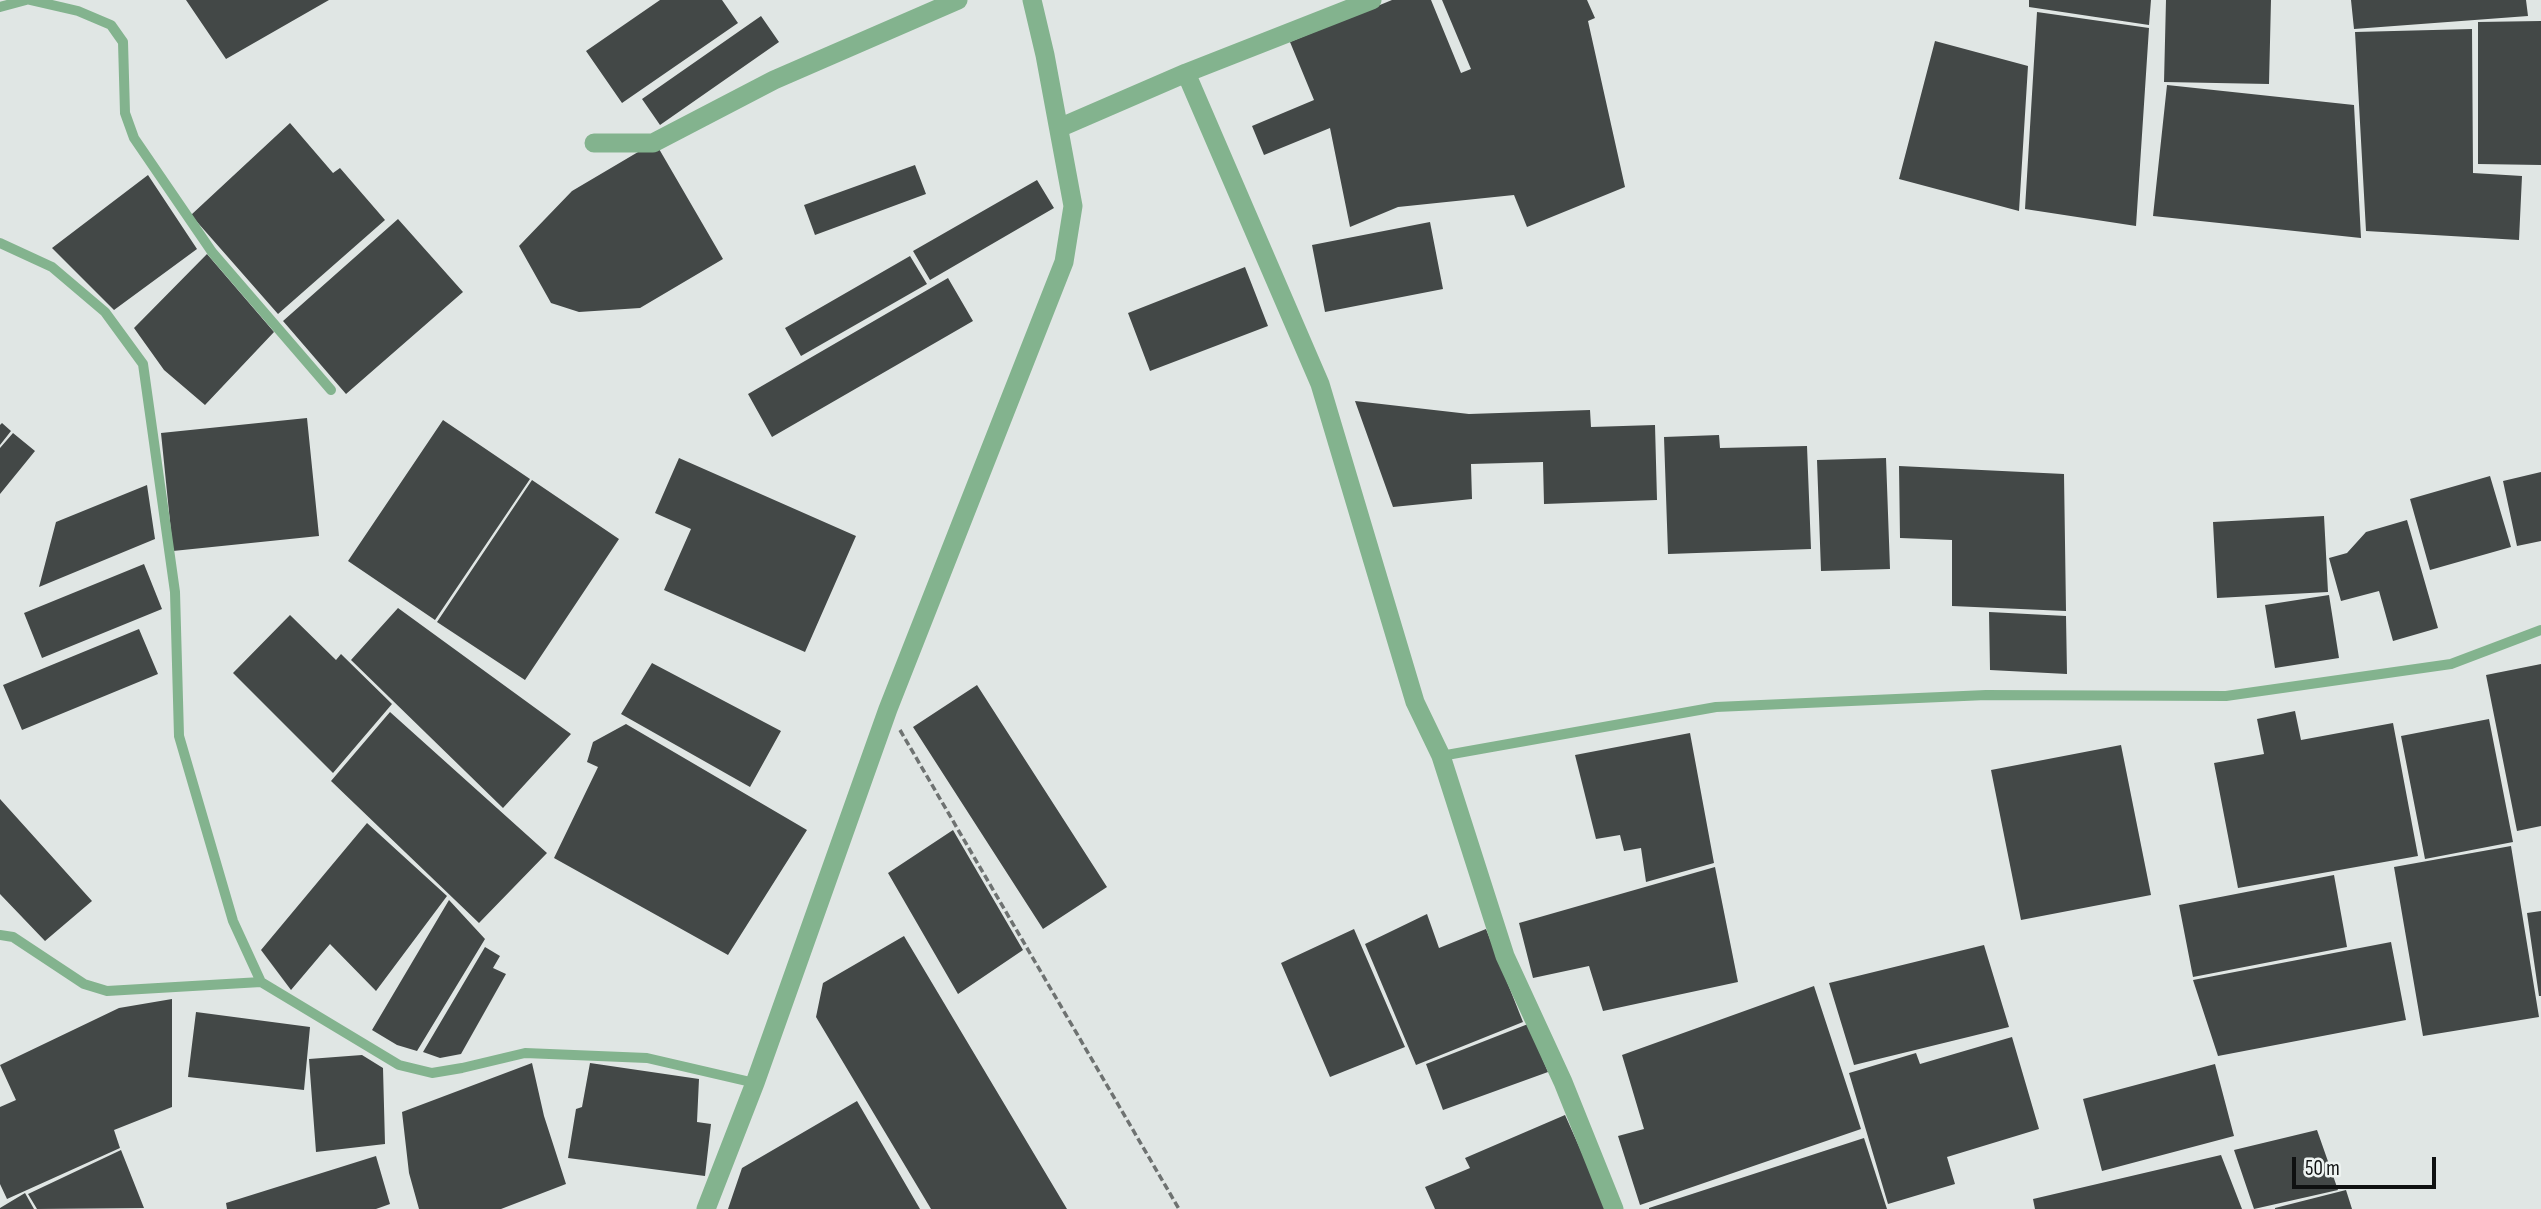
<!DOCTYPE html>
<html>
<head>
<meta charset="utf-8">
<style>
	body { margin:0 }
	#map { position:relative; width:2541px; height:1209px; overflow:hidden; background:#e0e6e4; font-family:"Sofia Sans Condensed",sans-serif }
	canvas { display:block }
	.scale { position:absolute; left:2292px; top:1157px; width:144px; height:32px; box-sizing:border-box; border:4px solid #0f1111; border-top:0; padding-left:9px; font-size:21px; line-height:24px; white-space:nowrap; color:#0f1111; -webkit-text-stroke:5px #eef3f1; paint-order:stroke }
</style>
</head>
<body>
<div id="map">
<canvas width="2541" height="1209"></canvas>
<div class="scale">50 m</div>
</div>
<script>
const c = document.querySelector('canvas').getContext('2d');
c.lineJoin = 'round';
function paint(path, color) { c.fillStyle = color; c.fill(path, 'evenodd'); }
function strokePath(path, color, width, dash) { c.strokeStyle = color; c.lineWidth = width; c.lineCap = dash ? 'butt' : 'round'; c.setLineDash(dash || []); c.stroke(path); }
paint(new Path2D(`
	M186 0H329L226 59Z
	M660 0H722L738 23 622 103 586 51Z
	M1392 0H1431L1461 73 1471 69 1442 0H1587L1595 18 1588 21 1625 187 1527 227 1514 195 1398 207 1350 227 1330 128 1264 155 1252 126 1314 100 1290 42Z
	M2029 0H2151L2149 25 2029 7Z
	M2166 0H2271L2269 84 2164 82Z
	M2351 0H2526L2528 16 2354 29Z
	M2037 12 2149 28 2136 226 2025 209Z
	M761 16 779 42 660 125 642 99Z
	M2541 21V165L2478 164V22Z
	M2472 29 2473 173 2522 176 2519 240 2366 231 2355 32Z
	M1935 41 2028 66 2019 211 1899 179Z
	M2167 85 2354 105 2361 238 2153 216Z
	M290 123 333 173 340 168 385 220 278 314 191 215Z
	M655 142 723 259 640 308 579 312 551 303 519 246 572 191Z
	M915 165 926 194 815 235 804 205Z
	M148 175 197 249 114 310 52 248Z
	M1037 180 1054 208 930 280 913 251Z
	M398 219 463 292 346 394 283 321Z
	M1430 222 1443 289 1325 312 1312 245Z
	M207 254 274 332 205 405 164 370 134 328Z
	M910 256 927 284 801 356 785 328Z
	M1245 267 1268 326 1150 371 1128 313Z
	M948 278 973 321 772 437 748 394Z
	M1355 401 1469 414 1590 410 1591 427 1655 425 1657 500 1544 504 1543 462 1471 464 1472 499 1393 507Z
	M307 418 319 536 173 551 161 433Z
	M443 420 530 479 435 620 348 561Z
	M2 423 11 431 0 445V425Z
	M13 433 35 451 0 494V448Z
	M1719 435 1720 448 1807 446 1811 549 1668 554 1664 437Z
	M679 458 856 536 805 652 664 590 691 529 655 513Z
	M1886 458 1890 569 1821 571 1817 460Z
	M1899 466 2064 474 2066 611 1952 606V540L1900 538Z
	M2541 472V541L2517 546 2503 481Z
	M2490 476 2511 547 2430 570 2410 499Z
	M532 480 619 539 525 680 437 622Z
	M147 485 155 539 39 587 56 522Z
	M2324 516 2328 592 2217 598 2213 522Z
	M2407 520 2438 628 2393 641 2379 591 2341 601 2329 558 2347 553 2366 532Z
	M144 564 162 609 42 658 24 613Z
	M2329 595 2339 658 2275 668 2265 605Z
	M398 608 571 734 503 808 351 660Z
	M1989 612 2066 616 2067 674 1990 670Z
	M290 615 336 660 341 654 392 704 333 773 233 673Z
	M139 629 158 674 22 730 3 685Z
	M652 663 781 731 750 787 621 714Z
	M2541 664V826L2517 831 2486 675Z
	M977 685 1107 887 1043 929 913 727Z
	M2295 711 2301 740 2393 723 2418 856 2238 888 2214 763 2264 754 2257 719Z
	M390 712 547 853 479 923 331 781Z
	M2489 719 2513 842 2425 859 2401 736Z
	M626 724 807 830 728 955 554 858 598 767 587 762 593 742Z
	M1690 733 1714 863 1646 882 1641 848 1624 851 1620 835 1596 839 1575 755Z
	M2121 745 2151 895 2021 920 1991 770Z
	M0 799 92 901 45 941 0 894Z
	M367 823 447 896 376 991 330 944 291 990 261 950Z
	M953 830 1023 950 958 994 888 873Z
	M2511 846 2539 1017 2423 1036 2394 867Z
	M1715 867 1738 982 1603 1011 1589 966 1533 978 1519 923Z
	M2334 875 2347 947 2193 977 2179 905Z
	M449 900 485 939 417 1051 397 1045 372 1030Z
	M2541 911V996H2539L2527 913Z
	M1427 914 1439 948 1486 929 1523 1022 1416 1065 1365 944Z
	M1354 929 1405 1047 1330 1077 1281 963Z
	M904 936 1067 1209H931L816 1017 823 983Z
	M2391 942 2406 1020 2218 1056 2193 980Z
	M1984 945 2009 1027 1854 1065 1829 983Z
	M485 947 500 956 493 968 506 974 461 1054 440 1058 423 1052Z
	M1814 986 1861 1129 1640 1205 1618 1136 1644 1129 1622 1055Z
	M172 999V1107L114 1130 120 1148 7 1199 0 1184V1107L16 1100 0 1065 119 1008Z
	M196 1012 310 1027 304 1090 188 1077Z
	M1528 1024 1548 1072 1443 1110 1426 1064Z
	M2012 1037 2039 1129 1947 1157 1955 1184 1888 1204 1849 1073 1916 1053 1920 1064Z
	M362 1055 383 1068 385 1144 316 1152 309 1059Z
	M532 1063 544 1116 566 1184 501 1209H419L409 1173 402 1112Z
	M590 1063 699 1079 697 1122 711 1124 705 1176 568 1158 576 1109 582 1107Z
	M2215 1064 2234 1136 2102 1171 2083 1099Z
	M857 1101 920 1209H728L742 1168Z
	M1565 1115 1607 1209H1435L1425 1187 1470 1168 1465 1158Z
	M2317 1130 2338 1190 2254 1209 2234 1150Z
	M1864 1138 1887 1209H1649V1208Z
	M121 1150 144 1208 37 1209 28 1194Z
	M2221 1155 2242 1209H2035L2033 1199Z
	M376 1156 390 1204 376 1209H227L226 1203Z
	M2346 1190 2352 1209H2275V1208Z
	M25 1193 34 1209H0V1208Z`), '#434847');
strokePath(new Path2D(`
	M900 730 1179 1209`), '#6e7271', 3.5, [7, 3.5]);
strokePath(new Path2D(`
	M30 0 78 11 111 25 123 42 125 113 134 138 212 252 331 390
	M0 7 26 0
	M0 243 52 267 105 312 143 364 175 592 179 736 233 921 261 982 399 1065 432 1073 462 1068 525 1053 647 1058 755 1083
	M1441 756 1716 707 1986 695 2226 696 2451 664 2541 630
	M0 935 13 937 84 984 107 991 261 982`), '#83b38e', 10);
strokePath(new Path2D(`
	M1186 73 1372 0
	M1059 128 1186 73 1320 384 1415 702 1441 756 1505 956 1563 1082 1614 1209
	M594 143H653L774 80 958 0
	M706 1209 755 1083 888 709 1064 262 1073 206 1045 55 1032 0`), '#83b38e', 19);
</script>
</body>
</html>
